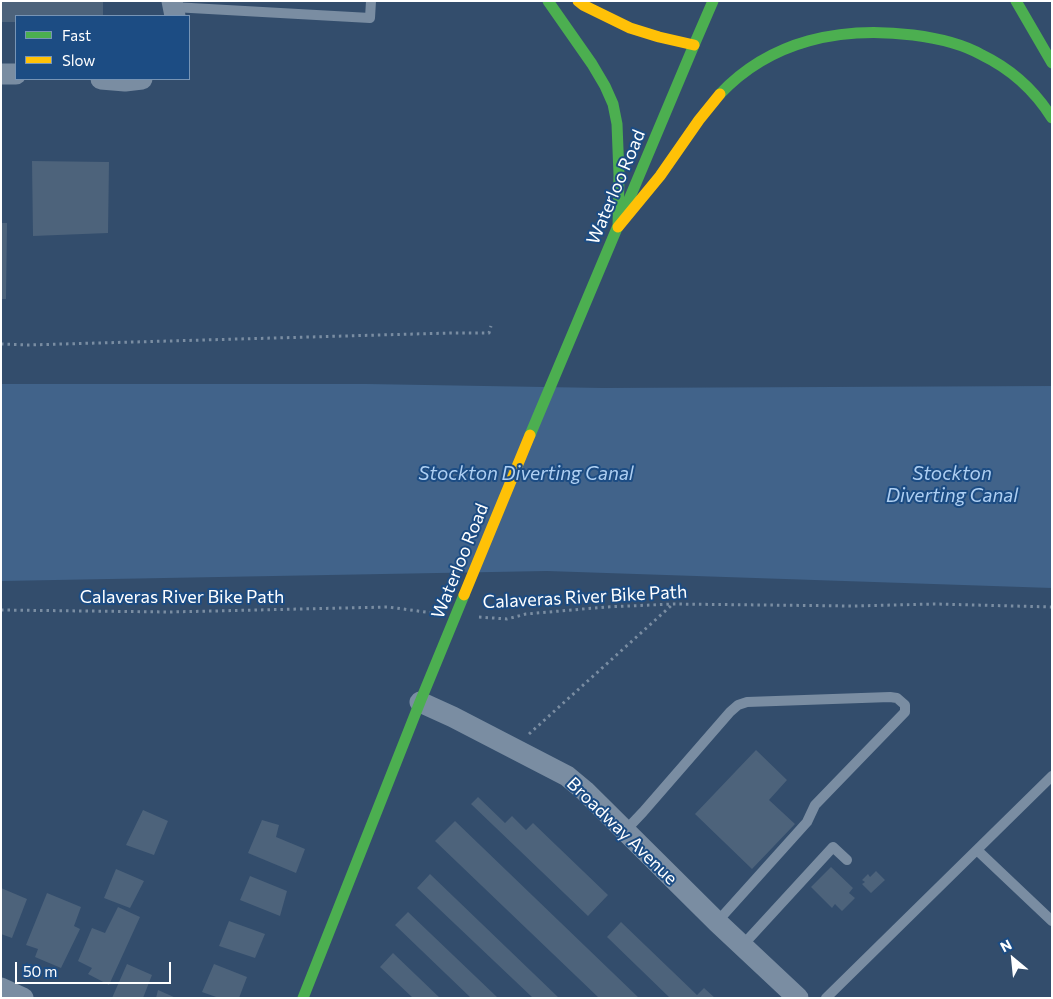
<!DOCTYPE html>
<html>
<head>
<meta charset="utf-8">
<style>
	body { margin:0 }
	#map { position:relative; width:1053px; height:999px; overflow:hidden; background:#334d6c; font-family:Commissioner,sans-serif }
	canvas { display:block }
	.frame { position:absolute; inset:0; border:2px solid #fff; pointer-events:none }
	.legend { position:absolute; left:15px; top:15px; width:175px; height:65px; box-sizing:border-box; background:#1c4c83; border:1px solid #7794b5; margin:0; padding:6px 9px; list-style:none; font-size:15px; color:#fff }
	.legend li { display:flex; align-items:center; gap:10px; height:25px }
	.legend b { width:25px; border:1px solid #7794b5 }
	.north { position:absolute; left:988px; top:934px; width:50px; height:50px; -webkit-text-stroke:4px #1c4c83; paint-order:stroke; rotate:332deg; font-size:14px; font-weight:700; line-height:20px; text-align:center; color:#fff }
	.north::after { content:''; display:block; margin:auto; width:18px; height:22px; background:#fff; clip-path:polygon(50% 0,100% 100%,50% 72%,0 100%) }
	.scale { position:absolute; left:15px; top:962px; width:156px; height:22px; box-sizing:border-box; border:2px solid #fff; border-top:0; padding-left:6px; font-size:15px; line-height:18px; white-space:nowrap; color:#fff; -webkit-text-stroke:4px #1c4c83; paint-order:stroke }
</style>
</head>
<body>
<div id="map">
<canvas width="1053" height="999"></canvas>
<div class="frame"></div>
<ul class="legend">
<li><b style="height:6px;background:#4caf50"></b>Fast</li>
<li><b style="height:6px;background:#ffc107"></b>Slow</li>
</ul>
<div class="north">N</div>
<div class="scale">50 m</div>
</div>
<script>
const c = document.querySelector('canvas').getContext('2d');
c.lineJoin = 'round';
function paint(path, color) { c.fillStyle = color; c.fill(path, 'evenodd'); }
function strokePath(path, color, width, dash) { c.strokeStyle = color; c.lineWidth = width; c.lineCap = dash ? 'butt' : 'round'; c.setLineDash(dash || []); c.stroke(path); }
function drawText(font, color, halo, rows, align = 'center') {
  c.font = font + ' Commissioner,sans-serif'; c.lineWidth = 4; c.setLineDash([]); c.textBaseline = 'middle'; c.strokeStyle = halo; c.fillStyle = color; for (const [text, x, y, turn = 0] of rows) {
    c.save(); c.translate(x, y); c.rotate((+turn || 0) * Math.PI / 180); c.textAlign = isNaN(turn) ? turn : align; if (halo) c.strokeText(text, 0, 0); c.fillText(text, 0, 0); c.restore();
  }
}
paint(new Path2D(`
	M1 384H367L603 388 1052 386V588L547 571 1 581Z`), '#41638a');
paint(new Path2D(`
	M1 1H103V16H16V22H1Z
	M32 161 109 162 108 233 33 236Z
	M1 223H7L6 299H1Z
	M756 750 787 780 769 800 795 824 752 869 695 814Z
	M478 797 505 823 512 816 526 830 533 823 608 895 588 916 471 804Z
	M143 810 168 821 154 855 126 845Z
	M262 820 279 825 276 837 305 849 296 873 248 853Z
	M455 821 639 998H599L435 841Z
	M831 867 853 888 849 893 855 898 842 911 835 904 832 908 811 887Z
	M116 869 144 881 130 908 104 898Z
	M876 871 885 880 871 893 862 884 865 882 862 880 868 874 870 877Z
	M430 874 559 998H533L417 888Z
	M250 876 287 891 280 916 240 900Z
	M1 888 27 899 12 938 1 934Z
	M47 893 81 907 74 926 80 929 61 968 35 957 38 949 26 945Z
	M118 907 140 917 109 985 88 974 92 968 78 961 92 928 105 933Z
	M408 912 498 998H471L395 925Z
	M229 921 265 934 255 958 219 946Z
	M621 922 697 995 704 988 715 998H670L607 937Z
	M393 953 440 998H413L380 967Z
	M127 964 152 975 143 998H112Z
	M214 964 247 977 239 998H219L202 992Z
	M158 990 176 998H156Z`), '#4d637b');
strokePath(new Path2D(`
	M1 344 28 345 450 333H489L491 326
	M1 610 169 612 388 607 433 613
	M479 617 507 619 526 614 606 607 673 604 853 606 935 604 1052 607
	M529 734 673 604`), '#7a8da2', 3, [2.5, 4]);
strokePath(new Path2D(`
	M173 7 370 18 371 1
	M625 831 643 812 730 712 738 705 747 702 890 697 897 698 905 705V712L815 805 807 822 717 922
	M977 850 1052 921
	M742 946 833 847 847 860
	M826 998 1052 776`), '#7a8da2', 10);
strokePath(new Path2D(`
	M172 1 175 16
	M1 74H16
	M101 79 125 81 142 79
	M420 702 453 717 567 776 585 791 717 922 798 998
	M1 988 23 998`), '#7a8da2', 21);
strokePath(new Path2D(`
	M548 1 592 64 605 86 613 104 617 124 619 175 618 227
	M1016 1 1052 63
	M694 45 713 1
	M720 94C771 40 841 26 913 35 937 38 961 43 982 55 1011 69 1035 91 1052 118
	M530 435 694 45
	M303 998 420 702 464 595`), '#4caf50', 11);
strokePath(new Path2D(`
	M578 1 583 5 630 28 659 37 694 45
	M618 227 660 176 699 120 720 94
	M464 595 530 435`), '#ffc107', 11);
drawText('18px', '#fff', '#1c4c83', [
	["Waterloo Road",616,187,-67],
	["Waterloo Road",460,561,-68],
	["Calaveras River Bike Path",182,597],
	["Calaveras River Bike Path",585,597,-3],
	["Broadway Avenue",622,831,44]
]);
drawText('italic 19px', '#aecff2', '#1c4c83', [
	["Stockton Diverting Canal",526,474],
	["Stockton",952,474],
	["Diverting Canal",952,496]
]);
</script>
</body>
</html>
